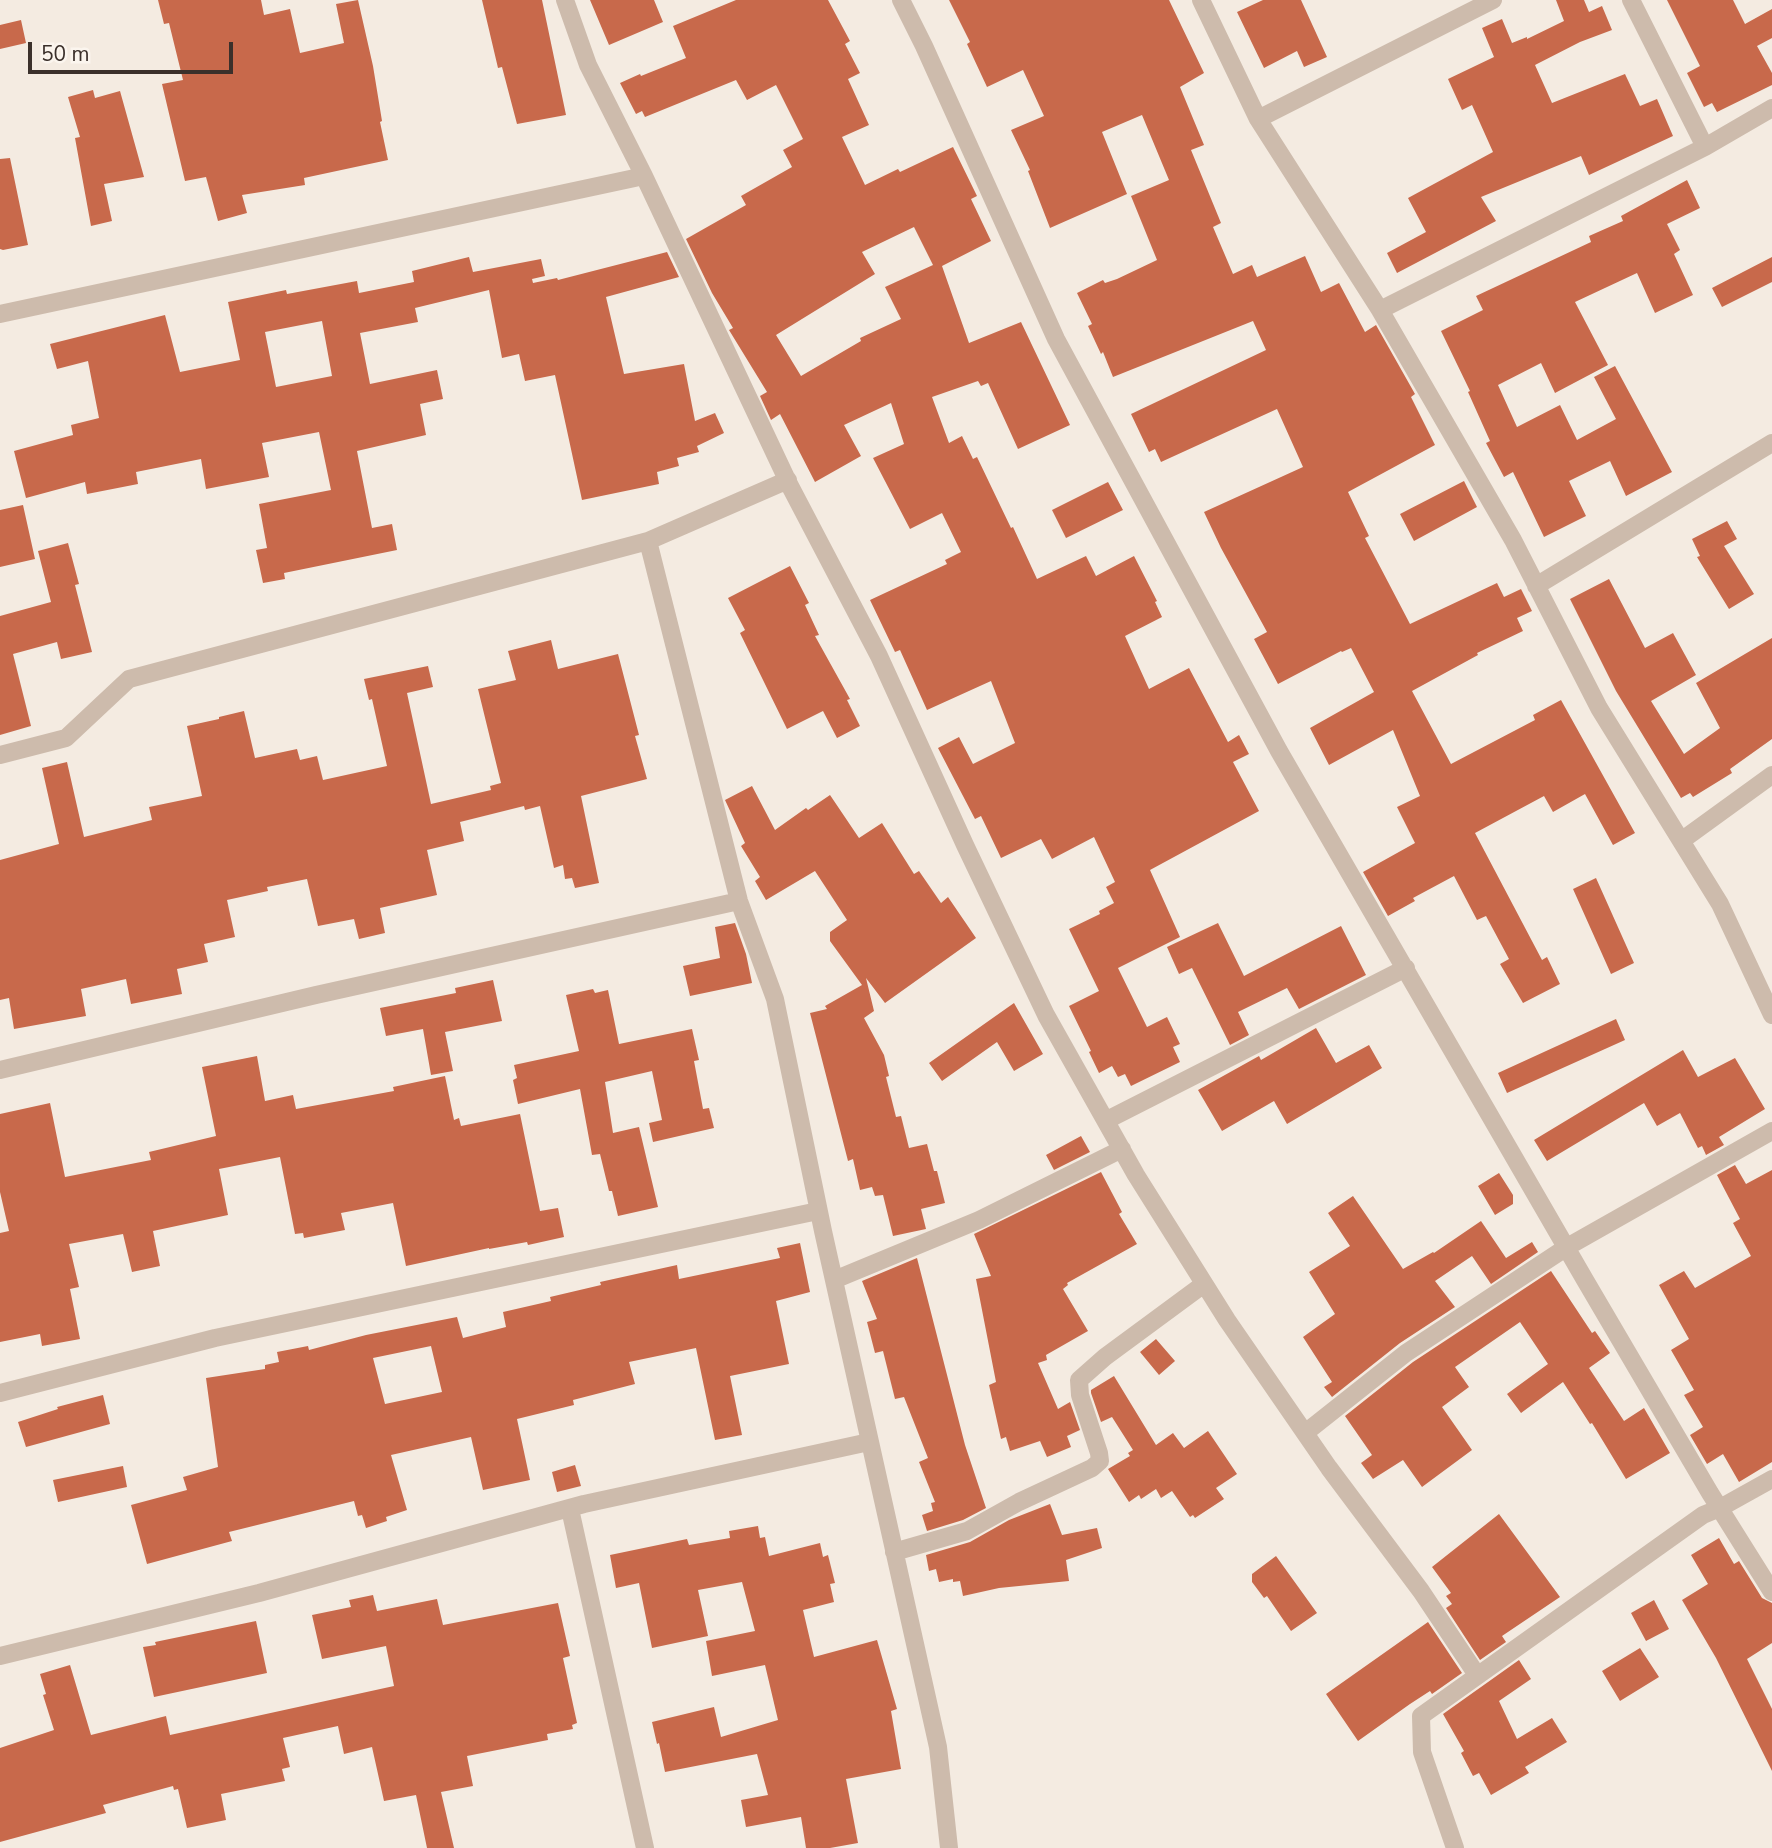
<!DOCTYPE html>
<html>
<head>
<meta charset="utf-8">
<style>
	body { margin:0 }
	#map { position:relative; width:1772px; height:1848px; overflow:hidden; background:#f4ebe1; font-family:"Nunito Sans",sans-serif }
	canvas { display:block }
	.scale { position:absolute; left:28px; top:42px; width:205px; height:32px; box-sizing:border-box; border:4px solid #3b302b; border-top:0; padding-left:9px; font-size:21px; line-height:24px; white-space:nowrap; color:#3b302b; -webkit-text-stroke:5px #fbf5ee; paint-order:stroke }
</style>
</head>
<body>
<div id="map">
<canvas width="1772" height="1848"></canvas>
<div class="scale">50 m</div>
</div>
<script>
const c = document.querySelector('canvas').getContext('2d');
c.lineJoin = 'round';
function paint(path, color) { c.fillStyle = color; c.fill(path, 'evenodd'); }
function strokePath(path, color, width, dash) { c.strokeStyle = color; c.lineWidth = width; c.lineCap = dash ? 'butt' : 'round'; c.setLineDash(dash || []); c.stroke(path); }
paint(new Path2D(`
	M158 0H261L264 15 290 9 300 53 344 43 336 4 358 0 373 66 382 121 380 122 388 160 304 178 305 185 242 195 247 213 218 221 206 177 185 181 162 84 183 80 169 23 164 24Z
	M482 0H542L566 115 517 124 502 67 498 68Z
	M590 0H654L663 22 609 45Z
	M736 0H828L850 41 845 44 860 73 848 79 869 125 842 137 865 185 898 169 900 172 953 147 977 196 971 199 991 241 942 266 969 343 1021 322 1070 425 1018 449 988 383 981 386 978 381 932 397 949 443 962 436 973 459 977 457 1011 528 1013 527 1037 579 1086 556 1096 576 1134 556 1157 601 1155 602 1162 617 1125 636 1149 689 1189 668 1228 742 1239 735 1249 754 1233 762 1259 811 1150 870 1180 937 1118 968 1147 1027 1167 1017 1180 1044 1173 1047 1180 1062 1131 1086 1125 1074 1118 1077 1112 1066 1099 1073 1089 1052 1091 1051 1069 1006 1099 991 1069 929 1100 914 1099 911 1114 903 1106 887 1115 882 1094 837 1052 859 1041 839 1001 858 981 816 975 819 938 748 959 737 973 764 1015 743 991 681 927 710 900 650 895 652 870 600 947 564 945 560 961 552 942 513 910 529 873 458 904 444 891 403 844 425 861 456 815 482 780 414 771 420 760 396 767 392 729 330 733 328 712 293 686 239 746 205 741 196 792 167 783 150 803 139 776 85 747 100 736 80 645 117 642 111 636 114 620 83 640 74 641 76 686 58 673 26ZM914 227 933 265 885 287 901 319 860 338 861 341 801 376 776 335 875 274 862 252Z
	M949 0H1169L1204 73 1180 87 1204 145 1191 150 1221 223 1213 227 1233 274 1252 265 1257 277 1305 256 1321 292 1339 283 1365 332 1376 325 1415 394 1411 397 1435 445 1348 492 1369 536 1365 538 1410 624 1497 583 1504 597 1521 589 1532 611 1517 618 1523 631 1477 653 1478 655 1412 691 1451 764 1535 720 1533 715 1561 700 1635 833 1613 845 1585 794 1553 812 1544 796 1475 833 1542 960 1547 957 1560 984 1523 1003 1500 964 1509 959 1486 916 1477 920 1454 876 1413 898 1415 901 1388 916 1363 872 1415 843 1397 807 1420 796 1393 730 1329 765 1310 728 1374 692 1351 648 1342 652 1341 651 1278 684 1254 639 1267 632 1221 548 1204 512 1303 467 1277 409 1161 462 1155 449 1149 452 1131 414 1266 350 1253 321 1113 377 1103 352 1101 354 1088 326 1092 324 1077 293 1103 280 1105 283 1117 279 1157 260 1131 196 1169 180 1142 115 1102 132 1127 194 1050 228 1028 171 1030 170 1011 130 1044 116 1023 70 987 87 967 44 970 42Z
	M1263 0H1301L1327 57 1304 67 1297 51 1264 68 1237 12Z
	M1556 0H1584L1589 12 1602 6 1612 30 1580 42 1535 65 1552 103 1625 74 1640 106 1657 99 1673 136 1589 175 1581 156 1481 197 1496 221 1397 273 1387 253 1426 232 1408 198 1493 152 1472 105 1462 110 1448 79 1494 57 1482 28 1502 19 1512 43 1527 37V39L1564 21Z
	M1667 0H1733L1745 24 1772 9V38L1757 46 1772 73V85L1717 112 1712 103 1704 107 1687 73 1700 66Z
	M21 20 26 43 0 49V25Z
	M93 90 95 98 120 91 144 177 104 184 112 221 91 226 75 138 80 137 68 97Z
	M10 158 28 245 3 250 0 249V159Z
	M1687 180 1700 208 1667 224 1680 250 1674 254 1693 295 1655 313 1637 273 1575 302 1608 365 1555 393 1541 363 1498 385 1517 427 1560 405 1577 440 1616 419 1594 377 1615 366 1672 472 1626 496 1610 461 1569 481 1586 516 1544 537 1513 472 1504 477 1486 443 1490 441 1468 392 1470 391 1441 331 1483 310 1476 296 1591 242 1589 236 1623 221 1621 216Z
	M667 252 679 277 606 297 624 374 684 364 695 421 715 413 724 433 697 446 699 452 677 458 679 466 657 472 659 484 582 500 555 375 525 381 519 354 502 358 489 290 415 308 418 322 360 333 370 384 437 370 443 399 420 404 426 435 357 451 372 528 392 524 397 550 284 573 285 579 263 583 256 550 267 548 259 504 331 490 319 432 262 443 269 477 206 489 201 459 136 472 138 484 87 494 85 482 26 498 14 451 73 435 71 425 99 418 88 361 57 369 50 344 165 315 180 372 240 360 228 302 286 290 287 294 357 281 359 293 414 282 412 271 469 257 473 272 541 259 545 276 532 279 533 283 557 278 558 280ZM322 321 332 376 276 387 265 332Z
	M1772 257V282L1722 307 1712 288Z
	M1464 481 1477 507 1414 541 1400 514Z
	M1108 482 1123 510 1066 538 1052 510Z
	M23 505 35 559 0 567V510Z
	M1727 521 1737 539 1724 546 1754 594 1729 609 1697 557 1700 556 1692 539Z
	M68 543 79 584 75 585 92 652 61 659 57 642 13 654 31 726 0 735V616L51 602 38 551Z
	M790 566 809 603 805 605 819 635 815 636 850 699 847 700 860 726 837 738 823 711 787 729 740 633 745 630 728 598Z
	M1609 579 1645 648 1673 633 1696 675 1651 701 1684 754 1720 728 1696 683 1772 638V739L1730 769 1732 773 1693 797 1690 793 1681 798 1616 691 1570 599Z
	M551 640 558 669 618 654 639 735 635 736 647 779 581 796 599 883 575 888 572 878 565 879 563 865 554 868 540 806 525 810 524 806 460 822 464 841 427 850 437 895 380 908 385 933 359 939 354 919 318 926 307 879 267 887 268 891 227 900 235 937 204 944 208 962 177 969 182 994 131 1004 126 979 81 989 86 1016 14 1029 9 998 0 1000V860L59 844 42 768 67 762 84 837 152 820 149 807 202 796 187 726 219 719V717L244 711 255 758 297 749 300 760 317 756 323 780 387 766 372 699 369 700 364 679 428 666 433 687 407 693 431 804 491 790 490 786 501 783 478 689 516 680 508 651Z
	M752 786 775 830 806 808 808 810 830 795 859 838 882 823 914 874 919 871 941 903 948 897 976 938 885 1003 866 978 874 1011 864 1018 884 1055 889 1076 886 1077 896 1117 901 1116 909 1148 927 1144 934 1171H937L945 1203 921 1209 926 1229 893 1236 883 1195 875 1196 872 1187 860 1190 853 1159 848 1161 810 1013 827 1009 825 1006 862 985 830 941V932L847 920 815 871 766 900 755 881 760 877 741 846 745 843 725 800Z
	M1596 878 1634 963 1611 974 1573 889Z
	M735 923 746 954 752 983 690 996 683 966 720 958 715 927Z
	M1218 923 1244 976 1341 926 1366 975 1299 1009 1287 988 1238 1012 1249 1035 1230 1045 1192 968 1179 974 1167 947Z
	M493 980 502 1021 445 1032 453 1071 431 1075 423 1029 386 1036 380 1008 456 993 455 988Z
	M593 989 595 993 608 990 619 1044 692 1029 699 1060 694 1061 703 1109 709 1108 714 1128 653 1142 649 1123 662 1120 652 1071 605 1082 613 1133 639 1127 658 1207 618 1216 612 1191H609L600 1154 592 1155 580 1089 518 1104 513 1080 517 1078 514 1065 579 1051 566 995Z
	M1014 1003 1043 1054 1014 1071 997 1042 942 1081 929 1063Z
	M1616 1019 1625 1040 1507 1093 1498 1073Z
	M1316 1028 1336 1063 1369 1045 1382 1068 1287 1124 1274 1101 1222 1131 1198 1090 1259 1056 1261 1060Z
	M1683 1050 1698 1077 1735 1058 1765 1109 1719 1137 1724 1145 1706 1155 1702 1146 1698 1148 1680 1113 1657 1126 1644 1103 1547 1161 1534 1140Z
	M257 1056 265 1101 293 1095 296 1109 394 1091 393 1087 445 1076 454 1120 459 1118 461 1126 520 1114 540 1211 558 1208 564 1237 528 1245 527 1242 489 1249V1248L406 1266 393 1203 341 1213 345 1230 304 1238 303 1233 295 1234 280 1157 219 1169 228 1215 153 1231 160 1266 132 1272 123 1234 69 1244 79 1287 70 1289 80 1339 42 1346 40 1334 0 1342V1233L9 1231 0 1192V1114L50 1103 65 1177 151 1160 149 1152 216 1136 202 1067Z
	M1081 1136 1090 1152 1054 1170 1046 1155Z
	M1735 1165 1746 1184 1772 1170V1462L1739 1482 1723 1454 1707 1464 1690 1435 1703 1427 1684 1395 1694 1390 1671 1350 1689 1339 1659 1285 1684 1271 1695 1288 1751 1256 1733 1223 1740 1219 1717 1175Z
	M1101 1172 1122 1212 1119 1214 1137 1244 1067 1283 1068 1285 1063 1289 1088 1331 1046 1355 1047 1360 1038 1363 1058 1409 1070 1402 1080 1430 1067 1436 1071 1447 1047 1457 1040 1441 1010 1451 1006 1437 1001 1439 989 1385 996 1382 976 1279 991 1276 974 1234Z
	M1499 1173 1513 1195V1204L1495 1215 1478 1186Z
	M1353 1196 1403 1269 1433 1252 1434 1253 1481 1221 1506 1258 1532 1242 1538 1252 1491 1284 1472 1256 1435 1281 1455 1307 1400 1343 1332 1397 1324 1387 1332 1382 1303 1337 1335 1314 1309 1272 1350 1246 1328 1213Z
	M800 1243 810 1292 776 1301 789 1364 730 1376 742 1435 715 1440 696 1348 629 1362 635 1384 573 1400 574 1405 517 1419 530 1480 483 1490 471 1437 391 1455 407 1510 386 1517 387 1521 366 1528 362 1515 358 1516 354 1501 229 1532 232 1541 147 1564 131 1505 187 1490 183 1477 218 1467 206 1378 265 1369V1365L279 1362 277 1352 308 1346 309 1350 366 1335 457 1317 463 1338 506 1327 503 1312 551 1301 550 1297 601 1285 600 1282 677 1265 679 1279 780 1258 777 1248ZM431 1346 442 1392 385 1404 373 1358Z
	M917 1258 965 1445 986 1508 963 1520 927 1531 922 1515 933 1511 931 1503 935 1502 919 1462 928 1458 904 1397 895 1399 883 1351 875 1353 867 1322 877 1319 862 1281Z
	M1551 1271 1592 1333 1595 1331 1610 1353 1589 1368 1624 1421 1644 1408 1670 1453 1626 1479 1592 1423 1590 1424 1563 1382 1521 1413 1507 1394 1548 1364 1520 1322 1455 1367 1469 1387 1442 1407 1472 1450 1422 1487 1403 1460 1373 1479 1361 1463 1372 1455 1345 1416 1413 1362Z
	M1156 1339 1175 1361 1159 1375 1140 1352Z
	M1114 1376 1156 1445 1173 1433 1184 1448 1208 1431 1237 1474 1216 1488 1224 1499 1195 1518 1193 1515 1190 1517 1172 1491 1161 1498 1156 1489 1141 1499 1139 1495 1129 1502 1108 1469 1130 1456 1128 1453 1133 1450 1112 1417 1101 1422 1091 1393V1390Z
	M103 1395 110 1424 26 1447 18 1422 58 1409 57 1407Z
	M575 1465 581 1486 557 1492 552 1472Z
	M123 1466 127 1487 58 1502 53 1480Z
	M1050 1504 1062 1535 1097 1528 1102 1548 1066 1560 1069 1581 999 1588 963 1596 960 1581 953 1582V1579L939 1582 936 1569 929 1571 926 1555 970 1542 1009 1520Z
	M1499 1514 1560 1597 1502 1636 1506 1642 1480 1660 1446 1608 1452 1604 1446 1596 1451 1593 1432 1567Z
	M758 1526 760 1538 765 1537 769 1556 820 1543 823 1557 828 1555 835 1583 830 1584 834 1602 803 1610 814 1657 877 1640 897 1709 891 1711 901 1769 846 1779 858 1843 830 1848H806L801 1817 746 1827 741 1800 768 1795 757 1754 665 1772 659 1743 657 1744 652 1722 714 1707 721 1737 778 1720 765 1665 712 1676 706 1641 755 1631 742 1582 698 1590 708 1636 652 1648 639 1583 616 1588 610 1555 687 1539 689 1545 730 1538 729 1531Z
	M1719 1538 1734 1564 1739 1561 1762 1598 1772 1603V1643L1747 1659 1772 1709V1771L1716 1658 1682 1600 1708 1584 1691 1555Z
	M1276 1556 1317 1613 1291 1631 1267 1596 1264 1598 1252 1582V1574Z
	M373 1595 377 1611 437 1599 443 1625 558 1603 570 1656 563 1658 577 1723 572 1725 573 1729 547 1734 548 1740 467 1756 473 1786 441 1792 454 1848H427L416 1795 384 1801 372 1747 344 1754 338 1726 283 1738 290 1767 282 1769 285 1781 221 1794 226 1820 187 1828 178 1789 174 1790 173 1786 103 1805 106 1813 0 1842V1748L54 1730 43 1695 46 1694 40 1674 70 1665 91 1735 166 1716 170 1735 394 1686 386 1646 322 1659 312 1615 351 1607 349 1600Z
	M1654 1600 1669 1629 1646 1641 1631 1613Z
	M256 1621 267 1673 154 1697 143 1647 156 1645 155 1642Z
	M1428 1622 1462 1673 1432 1694 1430 1691 1410 1704 1358 1741 1326 1694Z
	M1640 1648 1659 1677 1620 1701 1602 1671Z
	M1519 1660 1531 1679 1499 1701 1517 1739 1552 1718 1567 1742 1525 1767 1529 1773 1491 1795 1479 1773 1473 1776 1461 1753 1464 1751 1443 1714Z`), '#c8694b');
strokePath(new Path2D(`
	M901 0 924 46 1056 339 1279 751 1585 1280 1710 1493 1772 1592
	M1201 0 1258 119 1380 310 1513 540 1599 708 1720 904 1772 1015
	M1631 0 1705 147
	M1258 119 1493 0
	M644 176 790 486 879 656 965 845 1046 1015 1136 1175 1227 1320 1329 1468 1421 1591 1477 1675
	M1380 310 1705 147 1772 108
	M0 314 644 176 588 65 565 0
	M648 541 739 901 775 999 823 1231 938 1747 949 1848
	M1536 586 1772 443
	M0 755 66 738 129 679 648 541 788 480
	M1681 841 1772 775
	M0 1070 316 995 739 901
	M1107 1120 1406 968
	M834 1280 979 1220 1122 1149
	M0 1393 215 1338 818 1211
	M1305 1433 1406 1353 1567 1247 1772 1131
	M570 1509 645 1848
	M894 1552 967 1531 1019 1502 1092 1468 1100 1461 1099 1453 1080 1395 1079 1380 1105 1357 1204 1284
	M0 1656 259 1593 584 1504 869 1442
	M1455 1848 1422 1752 1421 1716 1703 1515 1720 1508 1772 1479`), '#cdbbac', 18);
</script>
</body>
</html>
